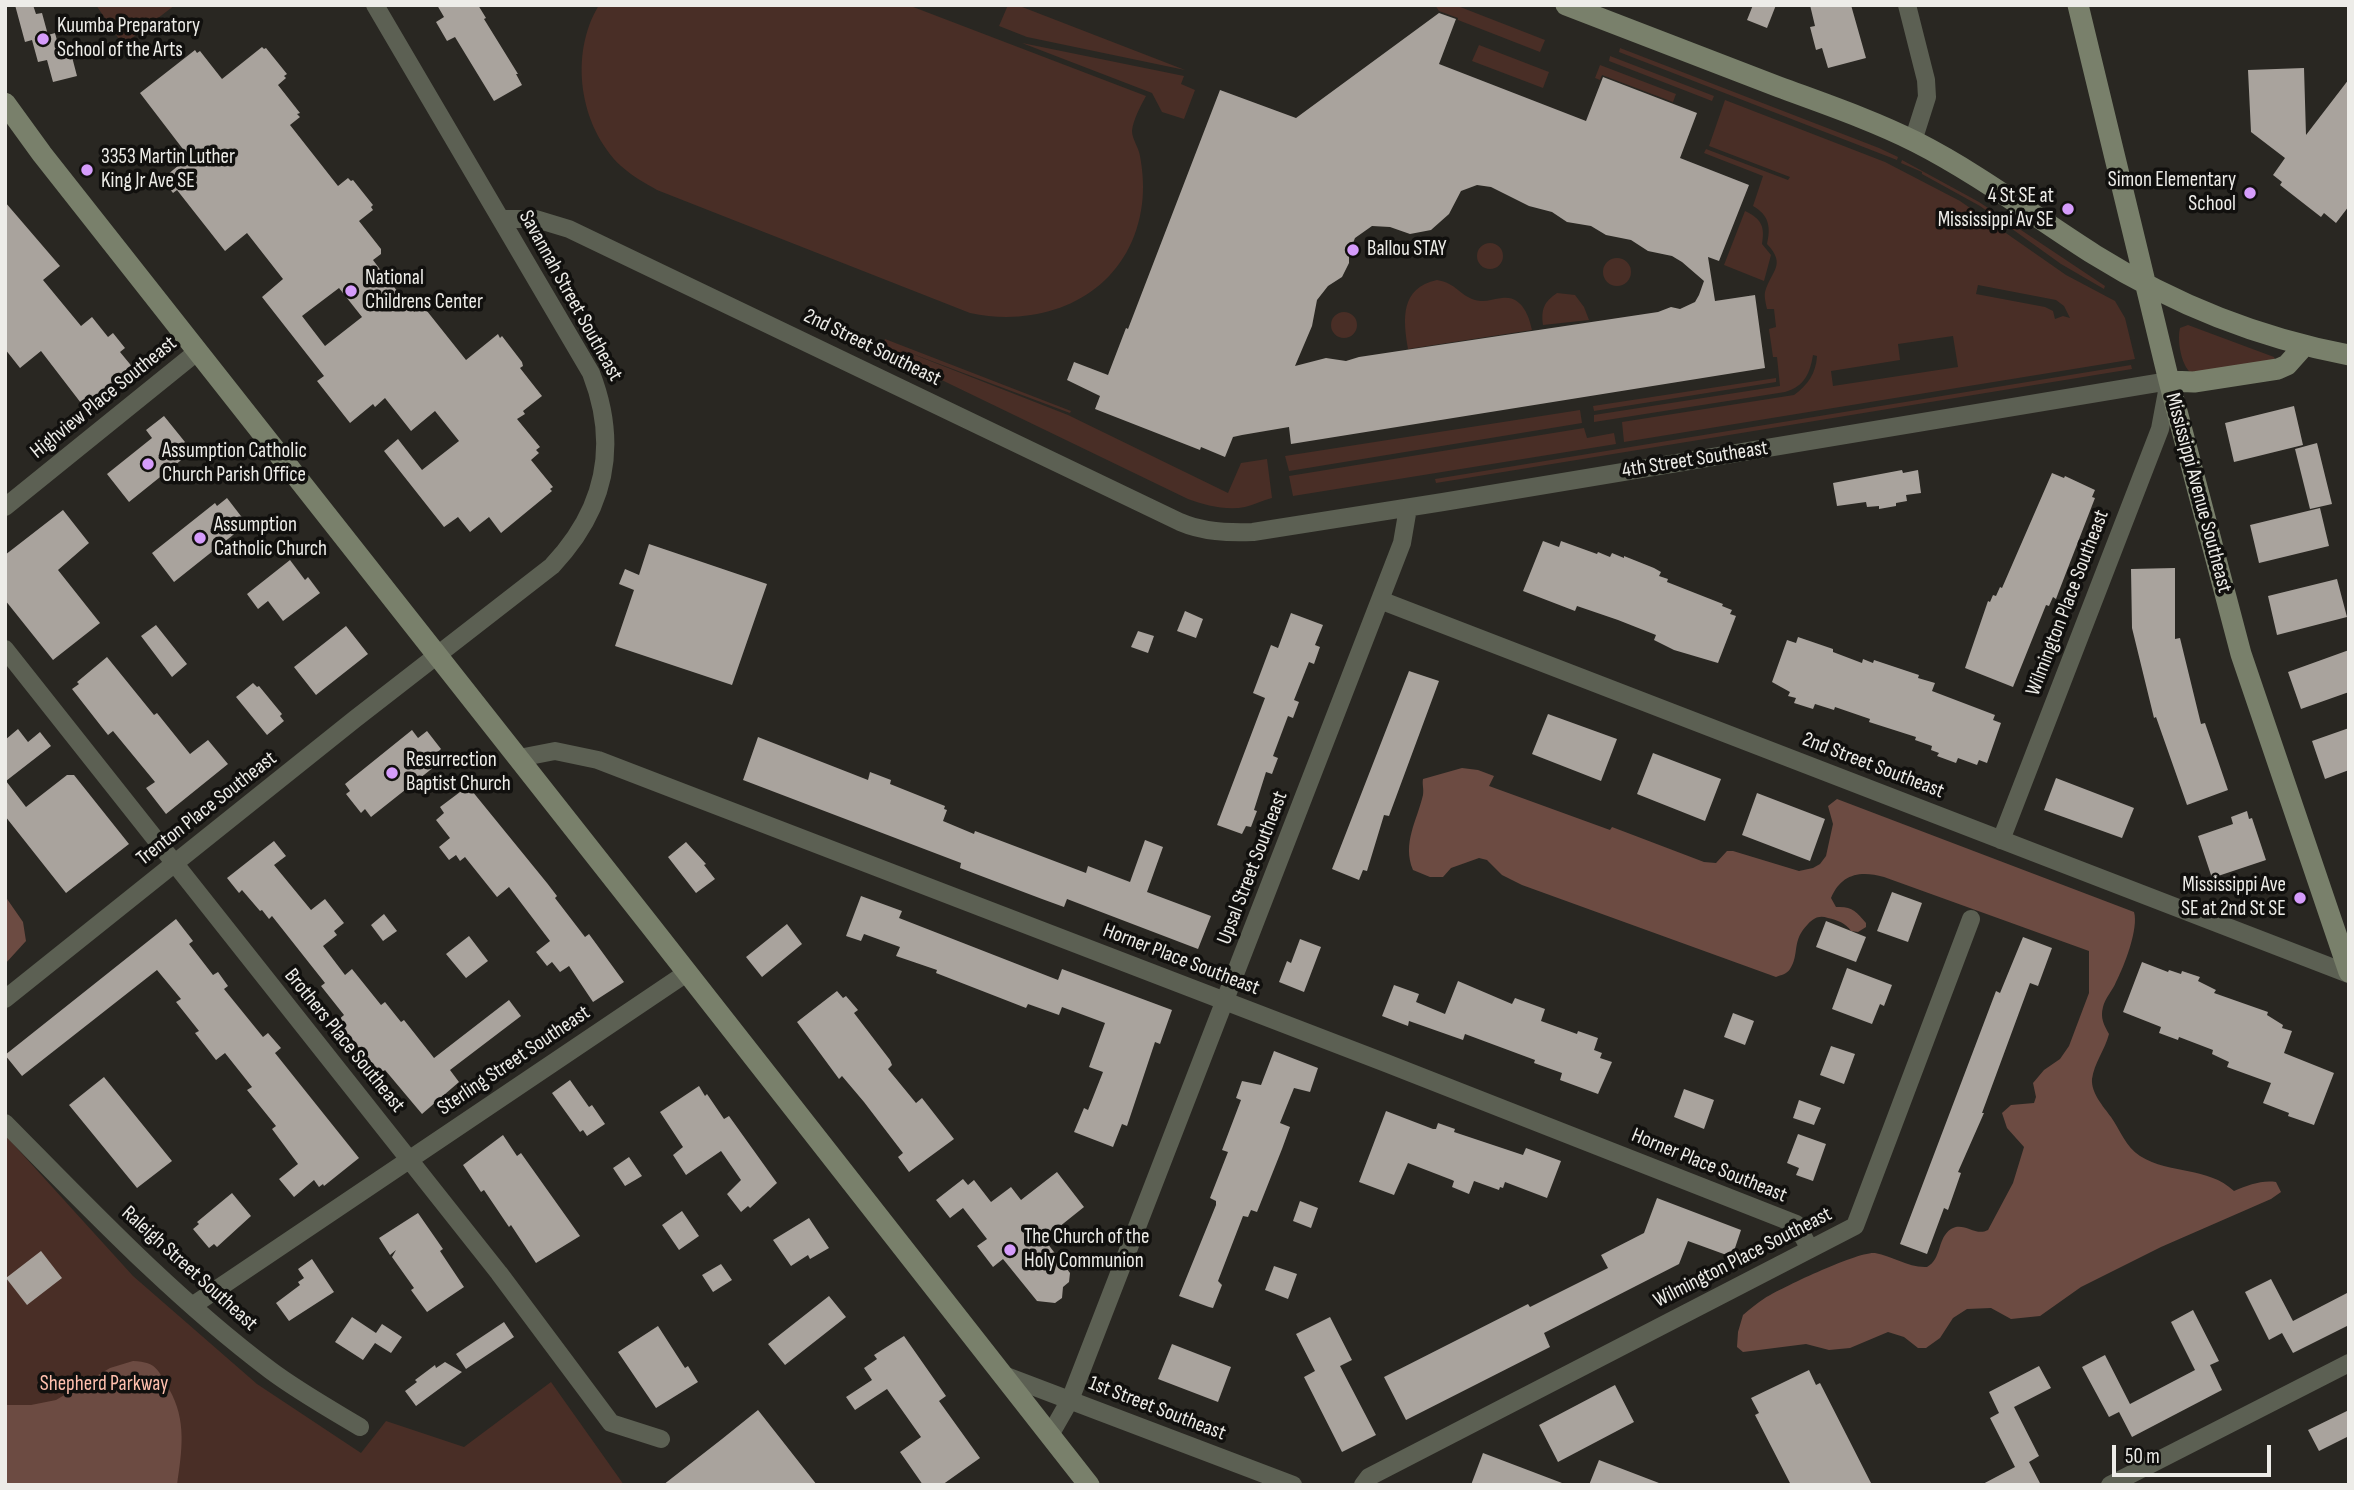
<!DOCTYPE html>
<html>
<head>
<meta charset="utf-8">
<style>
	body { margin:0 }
	#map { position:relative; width:2354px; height:1490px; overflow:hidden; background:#292722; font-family:"Sofia Sans Condensed",sans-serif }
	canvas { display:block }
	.frame { position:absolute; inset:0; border:7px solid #edece8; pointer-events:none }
	.scale { position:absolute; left:2112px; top:1445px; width:159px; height:32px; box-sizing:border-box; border:4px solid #edece8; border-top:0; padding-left:9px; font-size:21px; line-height:24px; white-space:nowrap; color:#edece8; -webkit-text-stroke:5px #11100e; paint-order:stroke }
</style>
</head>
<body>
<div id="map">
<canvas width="2354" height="1490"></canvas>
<div class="frame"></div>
<div class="scale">50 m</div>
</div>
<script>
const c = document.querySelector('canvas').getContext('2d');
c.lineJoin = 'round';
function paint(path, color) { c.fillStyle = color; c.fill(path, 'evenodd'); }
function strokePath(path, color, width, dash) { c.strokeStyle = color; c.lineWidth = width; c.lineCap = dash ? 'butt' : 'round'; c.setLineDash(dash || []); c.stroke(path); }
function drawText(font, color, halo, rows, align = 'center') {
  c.font = font + ' "Sofia Sans Condensed",sans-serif'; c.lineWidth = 7; c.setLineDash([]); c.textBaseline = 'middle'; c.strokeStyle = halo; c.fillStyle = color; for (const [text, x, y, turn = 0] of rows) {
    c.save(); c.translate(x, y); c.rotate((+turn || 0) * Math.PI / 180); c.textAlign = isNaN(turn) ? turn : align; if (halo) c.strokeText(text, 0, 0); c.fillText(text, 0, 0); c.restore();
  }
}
paint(new Path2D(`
	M96 5H175L123 45Z
	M599 5H908L1146 96C1141 105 1133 120 1132 131 1132 139 1139 148 1140 156 1143 172 1144 189 1142 204 1131 291 1050 330 970 313L657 190C645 183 632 176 621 166 579 126 569 54 599 5Z
	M1008 5H1017L1185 70 1027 37 999 26Z
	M1435 5H1455L1545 40 1540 52 1458 20V18L1439 11Z
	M1022 43 1184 76 1181 84 1195 90 1184 119 1162 112 1152 93Z
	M1479 45 1549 72 1543 88 1472 61Z
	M1620 48 1879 148 1898 157 1897 160 1619 52Z
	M1610 56 1714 96 1712 101 1609 61Z
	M1600 65 1676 94 1673 102 1602 75 1600 80 1595 78Z
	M1725 100 1885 162 1960 201 2066 275 2115 301 2125 318 2135 359 1624 442 1622 422 1794 395C1808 385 1816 373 1817 356L1813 355C1810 373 1805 386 1785 392L1594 422V415L1780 386 1777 357H1773L1769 329 1776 327 1774 309H1767C1766 304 1764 297 1765 292 1771 271 1787 265 1767 244 1771 227 1769 215 1753 206L1763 176 1704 153 1706 149 1788 180 1790 177 1709 146ZM1978 285 2056 300 2064 306 2070 318 2063 316 2055 319 2053 311 2045 307 1976 294ZM1953 336 1958 367 1833 386 1831 371 1900 360 1898 344Z
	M1902 160 1979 202 2105 286 2104 289 2061 264 1980 206 1922 174V172L1901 163Z
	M1745 211C1762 219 1765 227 1762 244L1771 255 1764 281 1724 265Z
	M1477 256a13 13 0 1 1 26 0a13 13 0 1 1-26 0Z
	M1603 272a14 14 0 1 1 28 0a14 14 0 1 1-28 0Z
	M1437 280C1456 283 1459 295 1475 300 1485 303 1492 299 1502 298 1521 295 1529 315 1532 330L1408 349C1403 319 1400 288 1437 280Z
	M1557 293 1575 295 1584 307 1589 320 1543 325C1541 309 1544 302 1557 293Z
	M1331 325a13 13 0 1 1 26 0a13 13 0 1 1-26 0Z
	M2188 325 2274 357 2275 360 2191 373C2181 365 2177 340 2180 328Z
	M885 339 1071 411 1070 413 897 348 1068 415 1228 493 1241 463 1267 459 1272 498C1263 500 1254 505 1245 507 1226 511 1205 505 1188 499L894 357 881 349Z
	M2131 365 2132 369 1436 483 1435 479Z
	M1776 378V382L1594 411 1593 406Z
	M1580 410 1582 423 1289 471 1285 456Z
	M1584 428 1587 438 1614 433 1616 444 1293 496 1289 476Z
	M5 1135 133 1276 257 1384 361 1453 386 1421 464 1447 551 1382 624 1485H5Z`), '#492e26');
paint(new Path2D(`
	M1462 768 1478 770 1494 776 1489 786 1610 830 1612 827 1704 862 1716 863 1727 851H1733L1799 871 1813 868 1820 864 1826 856 1833 824 1828 806 1837 799 2134 912C2139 928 2124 967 2116 982 2113 990 2105 998 2103 1007 2100 1018 2104 1025 2109 1034 2105 1050 2094 1063 2092 1079 2091 1093 2103 1106 2111 1117 2120 1130 2126 1147 2140 1156 2171 1175 2207 1166 2234 1191 2249 1185 2261 1180 2276 1182L2281 1192 2271 1199 2161 1247 2081 1287 2040 1316 2011 1319 1991 1308 1967 1309 1953 1318 1940 1338 1926 1348H1918L1904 1337 1888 1332 1850 1348 1829 1350 1806 1344 1743 1352 1737 1347 1738 1332 1743 1315C1750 1309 1757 1303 1765 1298 1781 1288 1858 1251 1875 1253 1893 1256 1908 1268 1927 1267 1942 1259 1937 1238 1951 1229 1964 1221 1975 1237 1988 1230L2013 1183 2024 1147 2007 1128 2002 1113 2011 1105 2034 1103 2036 1097 2033 1083 2044 1070 2060 1059 2069 1046 2089 993V951L1884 877C1860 870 1841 874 1831 898L1836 907C1852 906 1856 911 1866 923V927L1858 932 1851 931C1846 923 1837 920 1828 918 1819 915 1814 918 1808 924 1791 941 1800 954 1790 969 1787 974 1781 975 1776 977L1522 885 1502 875 1487 860 1479 858 1451 868 1443 877H1430L1413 870C1402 843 1417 821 1423 795 1424 788 1422 785 1423 779Z
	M5 896 23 922 26 941 5 964Z
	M133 1361C158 1362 158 1371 169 1389 187 1420 182 1451 177 1485H5V1405H31L56 1400 110 1368Z`), '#6c4b42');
paint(new Path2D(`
	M15 5H33L36 14 42 13 48 35 55 33 61 55 71 53 77 76 53 82 47 60 38 62 32 40 25 42Z
	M437 5H478L486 18 484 19 518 74H516L522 85 494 101 455 37 447 41 436 22 444 17Z
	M1753 5H1776L1767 28 1747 20Z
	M1810 5H1851L1866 58 1828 68 1822 48 1816 50 1810 27 1815 26Z
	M1439 13 1456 19 1439 64 1586 121 1603 77 1697 113 1680 158 1749 185 1719 261 1708 257 1715 301 1755 295 1765 368 1291 444 1289 427 1242 435 1233 437 1225 457 1201 447 1200 450 1095 409 1100 396 1067 380 1074 362 1108 375 1126 328 1128 329 1220 90 1296 118ZM1477 185 1491 187 1529 206 1552 212 1567 222 1591 226 1606 235 1631 240 1648 251 1672 256 1682 262 1704 281 1699 295 1695 302 1680 309 1671 307 1658 312 1359 357 1346 361 1326 358 1295 366 1312 326 1317 300 1328 286 1342 277 1349 263V253L1355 238 1372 226 1390 227 1410 234 1431 230 1449 214 1461 191Z
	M262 47 264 49 266 48 287 74 284 76 286 78 278 85 300 113 297 114 300 117 290 125 338 186 348 178 351 181 353 180 373 205 371 207 373 210 359 221 381 249V254L373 260 382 272 414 312 423 306 466 360 498 334 500 338 502 336 522 362 523 366 520 368 542 396 523 411 525 414 517 419 540 447 536 450 539 453 531 460 553 487 550 489 552 491 501 533 489 517 470 532 458 517 444 527 384 451 398 439 422 470 459 441 435 411 411 431 385 398 375 407 373 404 350 423 317 381 324 376 262 297 283 279 247 233 225 251 177 190 173 193 162 179 189 157 140 93 195 50 197 53 200 51 222 79ZM339 288 362 317 325 346 302 316Z
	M2304 68 2306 135 2349 79V206L2336 223 2324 213 2321 217 2280 185 2282 182 2273 175 2285 158 2251 132 2248 70Z
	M5 202 60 266 43 280 81 326 92 317 108 337 113 333 125 348 120 352 134 369 84 407 41 351 20 368 5 349Z
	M2294 406 2303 445 2234 462 2225 423Z
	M164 416 185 442 182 444 190 453 129 502 107 474 152 438 146 430Z
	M2317 443 2332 504 2310 509 2295 449Z
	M1902 470 1903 473 1918 470 1921 493 1906 495 1907 501 1896 503V506L1879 509V506L1867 507 1866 502 1837 506 1833 483Z
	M2052 473 2064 478 2065 476 2095 490 2092 497 2095 498 2059 591 2056 599 2053 597 2049 606 2046 605 2013 687 1965 668 1988 601 1990 602 1993 595 1996 596 2000 587 2002 588Z
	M227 498 244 520 235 527 238 531 174 582 152 553 215 503 217 506Z
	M2320 508 2329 546 2259 563 2250 525Z
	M63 510 89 543 58 570 100 623 53 660 5 600V555Z
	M1543 541 1559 547 1561 541 1597 554 1598 552 1610 557 1612 553 1624 558V556L1654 568 1661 572 1659 576 1668 579 1667 582 1723 604 1722 606 1732 610 1730 614 1736 616 1718 663 1674 650 1654 640 1656 635 1618 620 1577 606 1575 611 1523 591Z
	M649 544 767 584 732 685 615 646 634 590 619 584 625 569 639 575Z
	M290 560 305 580 308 577 320 593 283 621 268 601 258 609 247 594Z
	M2175 568V639L2180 638 2201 724 2205 723 2228 790 2187 805 2156 717 2154 718 2132 628 2131 569Z
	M2337 579 2347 617 2277 635 2268 596Z
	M1185 611 1203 619 1196 638 1177 631Z
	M1291 613 1323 625 1315 645 1320 647 1314 664 1309 662 1294 700 1299 702 1293 718 1288 716 1273 756 1278 758 1272 774 1266 772 1254 810 1257 811 1251 827 1246 826 1242 834 1217 825 1265 698 1253 693 1271 645 1278 648Z
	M156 625 187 664 172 677 141 636Z
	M346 626 368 654 316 695 294 667Z
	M1138 631 1154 636 1148 653 1131 647Z
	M1798 637 1833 649V652L1862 663 1863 659 1873 663 1874 660 1919 675 1918 678 1935 683 1932 691 1995 715 1993 720 2001 723 1987 763 1979 760 1977 765 1958 758 1956 763 1937 756 1939 753 1931 750 1932 746 1915 740 1916 737 1869 722 1870 719 1835 707 1834 710 1815 704 1813 709 1794 703 1796 698 1788 696 1790 692 1772 682 1787 640 1796 643Z
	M2349 650V692L2301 709 2288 672Z
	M107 657 154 715 157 713 190 754 208 740 228 764 166 814 146 788 155 782 113 731 108 735 72 689 79 684 77 682Z
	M1409 671 1439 681 1389 816 1384 815 1367 871 1363 870 1359 880 1332 869Z
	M253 683 257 687 259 686 282 714 280 716 284 721 267 735 236 697Z
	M1548 714 1617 739 1601 781 1532 754Z
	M2349 728V770L2325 779 2312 741Z
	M18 729 28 742 40 732 51 746 6 781 26 807 67 775H74L129 844 66 893 5 816V740Z
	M412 730 418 738 427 731 441 749 433 756 439 763 371 817 365 809 361 813 346 794 350 791 345 784Z
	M758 737 868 780 870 772 891 780 890 784 945 806 944 809 947 810 943 821 974 834 975 831 1086 873 1088 866 1130 882 1145 840 1163 847 1147 892 1211 916 1198 949 1067 899 1064 907 1042 899 960 868 961 863 743 780Z
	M1653 753 1721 779 1705 821 1637 794Z
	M2056 778 2134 808 2122 838 2044 810Z
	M468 786 547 883 557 896 555 898 585 937 589 934 624 982 593 1002 569 966 560 972 552 962 547 966 536 952 550 941 509 887 497 897 465 857 460 861 456 855 449 860 439 847 450 838 436 820 444 813 440 807Z
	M1757 793 1825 819 1810 861 1742 835Z
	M2247 811 2249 819 2252 818 2266 860 2212 878 2198 836 2233 824 2231 817Z
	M274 841 286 856 274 865 311 910 325 899 344 923 334 931 337 935 323 946 345 975 352 969 381 1005 385 1002 401 1022 404 1020 434 1058 509 1000 521 1016 450 1070 459 1082 422 1114 385 1070 380 1074 337 1021 344 1015 321 986 325 983 272 916 269 919 262 910 260 911 242 890 239 893 227 878Z
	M686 842 706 864 704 865 715 879 696 893 668 857Z
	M1892 892 1922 903 1908 942 1877 931Z
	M861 896 902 911 899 918 1058 980 1062 969 1172 1010 1160 1044 1155 1042 1127 1126 1122 1124 1113 1147 1074 1132 1084 1108 1088 1110 1103 1072 1089 1067 1105 1023 1062 1007 1059 1015 1028 1004 1026 1008 936 973 937 970 896 956 900 947 864 934 861 941 846 936Z
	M384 914 397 931 383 941 371 925Z
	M176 919 193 941 189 944 213 975 218 972 228 986 224 989 263 1037 268 1033 281 1048 275 1053 359 1158 324 1186 323 1184 319 1187 314 1180 294 1197 279 1179 298 1164 272 1129 276 1126 247 1090 252 1087 225 1053 216 1060 195 1033 199 1031 176 1002 181 999 157 970 22 1076 5 1055Z
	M1826 921 1866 937 1856 962 1816 947Z
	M787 924 802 944 762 977 746 957Z
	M469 936 488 961 466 978 446 954Z
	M2023 937 2052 948 2038 986 2030 983 1982 1113H1984L1958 1172 1961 1173 1948 1210 1944 1208 1927 1254 1900 1244 1996 991 2000 993Z
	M1300 939 1321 947 1304 992 1279 982 1287 961 1291 963Z
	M2142 962 2168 972 2169 970 2181 974 2182 971 2200 977 2198 981 2216 990 2214 993 2268 1012 2267 1015 2283 1025 2282 1028 2292 1031 2284 1053 2334 1073 2314 1125 2288 1116 2289 1113 2263 1103 2271 1083 2227 1067 2229 1062 2212 1054 2213 1050 2179 1037 2178 1040 2159 1033 2161 1027 2123 1012Z
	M1847 968 1892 985 1884 1006 1880 1004 1872 1024 1832 1009Z
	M1458 981 1512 1004 1515 998 1545 1009 1541 1021 1577 1034 1578 1031 1598 1038 1594 1050 1602 1053 1600 1058 1612 1062 1598 1094 1560 1080 1562 1073 1534 1063 1535 1060 1465 1034 1463 1040 1409 1021 1408 1026 1382 1016 1394 985 1419 994 1416 1002 1445 1014Z
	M837 991 843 998 846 996 858 1010 854 1013 890 1060 892 1065 888 1069 916 1103 922 1098 954 1139 909 1172 898 1157 903 1153 864 1102 842 1076 839 1079 797 1022Z
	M1733 1013 1754 1021 1745 1045 1724 1037Z
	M1831 1046 1855 1054 1844 1084 1820 1075Z
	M1274 1051 1318 1068 1310 1092 1294 1088 1280 1123 1290 1127 1282 1149 1257 1212 1251 1210 1248 1217 1243 1216 1218 1281 1222 1285 1213 1308 1209 1307 1179 1296 1216 1205V1201L1210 1198 1228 1152 1222 1150 1241 1100 1236 1098 1242 1081 1261 1085Z
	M104 1077 172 1161 137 1188 69 1105Z
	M570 1080 589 1107 592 1105 605 1124 587 1136 583 1130 580 1132 552 1093Z
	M699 1086 705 1096 707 1094 724 1119 729 1116 777 1183 750 1208 748 1206 741 1212 727 1194 741 1180 721 1151 686 1175 673 1155 683 1147 660 1112Z
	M1684 1089 1714 1100 1704 1129 1674 1117Z
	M1799 1100 1821 1108 1814 1125 1793 1118Z
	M1386 1111 1433 1129H1436L1438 1123 1455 1129 1454 1132 1523 1155 1526 1148 1561 1161 1547 1198 1505 1182 1503 1188 1500 1187 1499 1190 1474 1181 1469 1194 1452 1187 1454 1181 1452 1180 1408 1163 1394 1195 1359 1182Z
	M1798 1134 1826 1144 1813 1181 1796 1175 1799 1168 1787 1163Z
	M503 1135 517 1156 521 1153 580 1236 536 1263 511 1225 509 1227 484 1190 481 1192 463 1165Z
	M629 1157 642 1176 625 1186 613 1168Z
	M1057 1172 1084 1207 1044 1239 1070 1273 1069 1282 1063 1287 1062 1298 1055 1303 1037 1301 1003 1259 993 1267 977 1246 987 1239 963 1208 950 1218 936 1200 963 1179 968 1185 974 1180 991 1202 1011 1187 1021 1200Z
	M232 1193 251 1216 217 1247 214 1244 209 1248 193 1229 199 1224 197 1222Z
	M1657 1198 1741 1230 1732 1257 1688 1241 1679 1264 1544 1333 1550 1347 1406 1420 1384 1377 1528 1304 1530 1307 1608 1268 1601 1255 1644 1233Z
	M1300 1201 1318 1208 1311 1228 1293 1221Z
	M682 1211 699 1236 679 1250 662 1225Z
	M418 1213 443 1249 440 1251 464 1287 427 1312 411 1290 414 1288 392 1257 396 1250 390 1255 379 1238Z
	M809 1218 829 1248 810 1259 808 1255 791 1266 773 1240Z
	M41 1251 62 1278 27 1305 6 1278Z
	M312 1259 334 1292 289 1321 276 1303 300 1285 298 1282 304 1278 298 1269Z
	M721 1264 732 1280 713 1292 702 1275Z
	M1274 1266 1297 1274 1288 1299 1265 1290Z
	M2271 1279 2293 1321 2349 1292V1325L2293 1353 2282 1333 2269 1340 2245 1292Z
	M829 1296 846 1317 785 1365 768 1344Z
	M2193 1310 2219 1361 2210 1365 2222 1390 2132 1437 2119 1412 2109 1417 2082 1367 2105 1355 2130 1404 2195 1370 2171 1322Z
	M352 1317 376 1333 382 1324 402 1337 391 1353 375 1343 363 1360 335 1342Z
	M1330 1317 1352 1360 1340 1366 1376 1435 1342 1452 1304 1377 1315 1371 1296 1334Z
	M504 1322 514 1337 466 1369 456 1354Z
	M658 1326 685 1368 688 1366 698 1382 656 1408 618 1352Z
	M904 1336 946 1396 939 1401 980 1458 942 1485H923L900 1452 921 1437 887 1389 855 1410 846 1397 872 1380 864 1368 877 1359 874 1355Z
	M1172 1344 1231 1367 1218 1402 1158 1379Z
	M445 1362 462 1372 416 1406 405 1391 417 1382 415 1380 435 1365 436 1368Z
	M2039 1366 2051 1388 2014 1407 2039 1456 2029 1462 2041 1485H1981L2015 1467 1990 1418 1999 1413 1989 1392Z
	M1809 1370 1816 1385 1820 1383 1872 1485H1791L1755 1415 1759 1413 1751 1398Z
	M1615 1385 1634 1422 1558 1462 1539 1425Z
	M758 1410 817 1485H663L722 1439Z
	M2349 1410V1436L2319 1451 2308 1430Z
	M1483 1453 1562 1483V1485H1471Z
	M1599 1460 1659 1483V1485H1589Z`), '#a9a39d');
strokePath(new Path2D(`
	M1907 5 1926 80 1927 97 1913 141
	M501 219H536L569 229 1180 522C1203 532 1228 533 1253 532L1443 502 2169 381 2160 429 2001 840
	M5 507 198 351
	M1380 600 2349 974
	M5 649 499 1273 611 1423 661 1439
	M519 758 555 751 598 760 1386 1063 1796 1224 1810 1249
	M5 999 355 719 552 566C606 509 619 445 591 373L375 5
	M5 1123C90 1209 173 1297 270 1370 298 1391 330 1409 360 1427
	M192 1306 688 972
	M1006 1376 1293 1485
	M1050 1435 1070 1400 1402 543 1408 508
	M1363 1485 1369 1477 1855 1226 1971 919
	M2110 1485 2349 1363`), '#5c6053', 18);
strokePath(new Path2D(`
	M1566 5C1637 32 1708 59 1779 87 1825 104 1872 120 1916 142 1979 174 2035 217 2095 255 2172 303 2259 338 2349 355
	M2078 5 2169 381 2241 654 2349 972
	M5 103 42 154C391 597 742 1040 1089 1485
	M2169 381 2194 382 2278 369 2287 365 2304 346`), '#79806b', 21);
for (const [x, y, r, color] of [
	[43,39,7,"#d59cfb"],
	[87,170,7,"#d59cfb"],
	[2250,193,7,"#d59cfb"],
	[2068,209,7,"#d59cfb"],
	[1353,250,7,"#d59cfb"],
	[351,291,7,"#d59cfb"],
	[148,464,7,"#d59cfb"],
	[200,538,7,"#d59cfb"],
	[392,773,7,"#d59cfb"],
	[2300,898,7,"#d59cfb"],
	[1010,1250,7,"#d59cfb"]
]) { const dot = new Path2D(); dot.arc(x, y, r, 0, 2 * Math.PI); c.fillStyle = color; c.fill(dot); strokePath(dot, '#11100e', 2.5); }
drawText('21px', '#edece8', '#11100e', [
	["Kuumba Preparatory",57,27],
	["School of the Arts",57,51],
	["3353 Martin Luther",101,158],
	["King Jr Ave SE",101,182],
	["Simon Elementary",2236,181,"right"],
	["School",2236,205,"right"],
	["4 St SE at",2054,197,"right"],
	["Mississippi Av SE",2054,221,"right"],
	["Ballou STAY",1367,250],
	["National",365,279],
	["Childrens Center",365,303],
	["Assumption Catholic",162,452],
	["Church Parish Office",162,476],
	["Assumption",214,526],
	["Catholic Church",214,550],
	["Resurrection",406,761],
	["Baptist Church",406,785],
	["Mississippi Ave",2286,886,"right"],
	["SE at 2nd St SE",2286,910,"right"],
	["The Church of the",1024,1238],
	["Holy Communion",1024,1262]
], 'left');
drawText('21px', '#edece8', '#11100e', [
	["Savannah Street Southeast",570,296,61],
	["2nd Street Southeast",872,348,26],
	["Highview Place Southeast",104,398,-39],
	["4th Street Southeast",1695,460,-9],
	["Mississippi Avenue Southeast",2198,493,75],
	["Wilmington Place Southeast",2068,603,-69],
	["2nd Street Southeast",1873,766,21],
	["Trenton Place Southeast",207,809,-38],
	["Upsal Street Southeast",1253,868,-69],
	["Horner Place Southeast",1181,960,21],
	["Brothers Place Southeast",344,1041,51],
	["Sterling Street Southeast",514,1061,-34],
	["Horner Place Southeast",1709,1166,22],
	["Wilmington Place Southeast",1743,1258,-27],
	["Raleigh Street Southeast",189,1269,42],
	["1st Street Southeast",1157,1409,21]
]);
drawText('21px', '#febfad', '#11100e', [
	["Shepherd Parkway",104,1385]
]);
</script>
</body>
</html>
